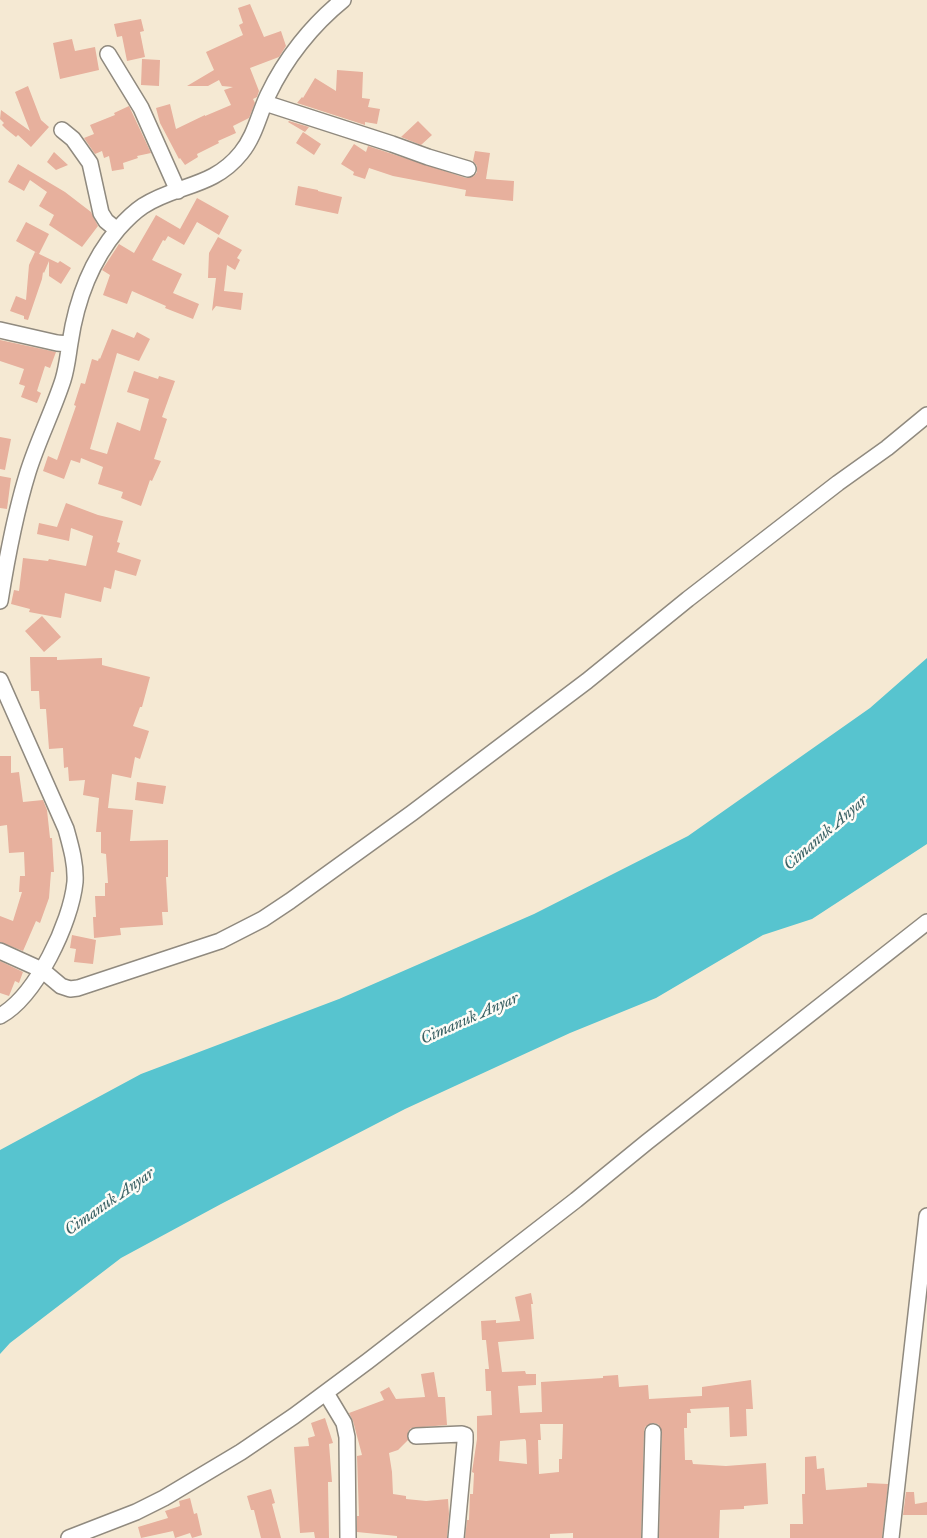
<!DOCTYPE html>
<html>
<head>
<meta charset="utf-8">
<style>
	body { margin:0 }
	canvas { display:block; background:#f5e9d3 }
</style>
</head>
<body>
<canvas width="927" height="1538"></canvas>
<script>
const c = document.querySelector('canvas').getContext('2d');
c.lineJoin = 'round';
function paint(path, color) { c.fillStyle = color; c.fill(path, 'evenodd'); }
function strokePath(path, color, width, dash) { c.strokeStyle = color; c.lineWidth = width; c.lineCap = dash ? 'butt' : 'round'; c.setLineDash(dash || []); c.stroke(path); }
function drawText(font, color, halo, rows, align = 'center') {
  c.font = font + ' "IM FELL Great Primer",serif'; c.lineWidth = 5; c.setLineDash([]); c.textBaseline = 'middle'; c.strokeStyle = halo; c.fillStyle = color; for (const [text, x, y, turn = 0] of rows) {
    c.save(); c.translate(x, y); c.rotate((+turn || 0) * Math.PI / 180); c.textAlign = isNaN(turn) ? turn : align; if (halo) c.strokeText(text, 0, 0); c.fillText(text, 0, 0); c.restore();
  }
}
paint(new Path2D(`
	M927 658V844L812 919 763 935 656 998 570 1033 405 1109 221 1204 121 1258 10 1343 0 1354V1150L141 1074 339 999 534 914 688 836 870 708Z`), '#57c4cf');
paint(new Path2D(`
	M250 4 264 37 281 31 286 46 279 57 250 68 259 91 257 97 253 99 255 103 249 118 233 126 236 133 218 141 219 143 197 154 198 157 185 165 180 158 179 159 160 123 156 108 170 104 176 129 205 115V116L231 105 224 90 233 87 222 86 219 80 208 86H187L214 70 206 52 243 35 239 25 243 23 238 8Z
	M141 19 144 31 140 32 145 57 127 61 122 36 117 37 114 24Z
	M72 39 75 51 95 47 99 70 60 79 53 43Z
	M142 59 160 60 159 86 141 85Z
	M337 70 363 72 362 98 370 99 368 107 380 109 377 124 365 122V125L297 103 302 97 303 98 315 78 336 91Z
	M28 86 41 120 49 127 31 147 18 135 16 137 6 129 2 125 4 123 0 119 1 110 30 131 15 92Z
	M129 106 151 153 137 156 138 158 123 163 124 169 112 171 109 156 104 158 102 151 95 154 84 138 94 134 90 125 115 115 114 113Z
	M289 121 309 127 305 132 288 122Z
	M418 121 432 135 421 145 401 137Z
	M303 132 321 144 314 155 296 143Z
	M354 144 366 152 368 146 466 178 474 176 477 172V166L473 161 475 151 490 153 486 179 514 181 513 201 465 196 466 190 393 176 369 168 365 179 353 175 354 172 341 164Z
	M54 152 68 165 56 170 47 162Z
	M18 164 65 192 91 212 98 226 82 247 49 225 54 215 39 206 47 192 30 180 24 191 8 182Z
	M298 186 318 190V191L342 197 338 214 295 205Z
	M197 198 229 216 219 235 197 222 184 245 168 236 165 241 163 240 152 260 182 274 173 293 199 304 193 319 165 308 166 306 132 291 127 304 103 295 110 275 102 270 119 244 134 253 156 215 180 229Z
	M26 222 49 234 39 254 16 241Z
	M218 237 242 250 237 258 240 260 235 270 227 265 224 291 243 293 241 310 216 306 212 311 216 278H208L209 253Z
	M35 252 58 263 60 261 71 268 61 284 49 276V261L44 273 43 272 42 279 28 320 24 319V316L10 311 16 296 26 300 29 265Z
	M112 329 134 338 137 332 150 339 139 361 117 353 90 449 107 454 117 422 140 431 149 399 127 392 134 371 158 379 159 376 175 381 162 417 167 419 154 459 161 461 152 481 150 480 141 506 121 498 123 492 98 484 103 467 81 458 80 463 71 460 64 479 43 471 48 456 57 460 76 406 74 405 81 383 85 384 92 359 98 361 99 358 100 359Z
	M0 340 56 352 50 368 45 366 37 391 41 393 37 403 21 397 25 386 19 384 24 369 0 361Z
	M0 437 11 439 5 470 0 469Z
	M0 476 11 478 7 509 0 508Z
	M66 503 98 515 123 521 117 542 120 543 117 552 141 560 136 576 115 570 111 589 104 587 101 602 65 593 61 618 29 612 30 609 11 604 14 590 19 591 23 558 48 561 49 559 86 566 93 536 71 528 69 541 37 534 39 523 57 527Z
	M42 616 61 637 44 652 25 631Z
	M30 657H57V660L102 658V665L150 677 142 707H140L133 726 149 731 140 759 135 757 131 778 112 774 108 808 133 810 130 841 168 840V877H166L168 912H162L163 925 120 928 121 935 94 938 93 917H96L95 896H105V883H108L106 854 101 853V832H96L99 798 83 795 85 780 69 781 68 767 64 768 63 748 49 749 46 709H40L39 691H31Z
	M0 756H11V773L19 772 23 802 43 800 47 810 50 838H52L54 872H51L49 898 40 923 36 921 23 951 0 942V916L13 921 22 892H19L20 876H25L24 852 9 853 7 825 0 826Z
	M137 782 166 786 163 804 135 800Z
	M72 935 96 940 93 964 74 962 76 949 70 948Z
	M0 961 23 972 19 983 15 981 9 996 0 993Z
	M531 1293 533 1304H531L534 1339 498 1342 502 1372 525 1371 526 1374H536V1385L518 1386 520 1413 542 1412 541 1382 603 1378V1376L618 1375 619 1387 648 1385 649 1399 702 1396V1387L751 1380 753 1409H746L747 1436 730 1437 729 1407 690 1409 691 1413H687V1428H684L685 1460H692L693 1464 726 1466 766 1463 768 1504 744 1506V1509L720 1510 719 1538H659L662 1432 658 1424 653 1423 645 1427 644 1432 641 1538H573V1533L550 1534V1538H465L467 1520H469L470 1494H473L474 1473 472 1472 477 1439V1416L492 1415 491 1391H486L485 1369H489L486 1340H482L481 1321 496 1320V1323L520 1321 515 1297ZM540 1424H563L562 1459H559V1472L539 1474 538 1440H541ZM525 1439 526 1441 527 1464 499 1461 500 1441Z
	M434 1372 438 1397H445L447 1425 411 1428 408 1432V1440L398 1450 389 1453 392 1472 393 1494 406 1496V1499L426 1501 448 1499 449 1514 447 1538H397V1536L357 1532V1516H359L357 1456 362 1455 353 1421 349 1413 384 1400 380 1392 389 1387 396 1399 425 1397 421 1374Z
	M325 1418 333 1443 329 1444 332 1482H328L329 1538H315L314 1532 300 1533 294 1447 309 1446 308 1438 315 1436 311 1423Z
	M816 1456 817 1469 824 1468 826 1490 867 1487V1483L888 1484 882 1538H790V1524H803L802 1494H805V1457Z
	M271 1489 275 1503 272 1504 281 1538H261L254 1510H251L247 1496Z
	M906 1492H914L915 1504 927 1502V1515H903Z
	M190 1498 194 1514 197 1513 202 1535 192 1538 190 1533 175 1538 173 1531 141 1538 138 1527 168 1518 165 1511 180 1506 179 1501Z`), '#e7b09d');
const minor = new Path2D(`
	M108 54 141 108 178 191
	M265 103 392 144 428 157 468 169
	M62 130 73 139 90 163 101 213 106 221 117 230
	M0 330 57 343 69 344
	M0 601C7 557 15 514 28 472 38 440 53 411 63 380 67 367 68 355 70 343 76 302 91 261 118 229 125 221 134 212 143 206 177 184 213 188 241 153 255 136 259 114 268 95 285 59 312 25 343 0
	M0 680 66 829C71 847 76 864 75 882 71 923 36 996 0 1016
	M0 951 42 970 61 986 70 989 78 988 220 941 263 919 290 901 412 813 587 681 688 599 838 483 887 448 927 415
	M326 1393 344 1423 347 1437 348 1538
	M416 1436 462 1434 465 1435V1442L456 1538
	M69 1538 136 1512 164 1498 241 1452 294 1416 368 1361 576 1200 647 1142 927 922
	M650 1538 653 1432
	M891 1538 927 1216`);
strokePath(minor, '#908a7f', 18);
strokePath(minor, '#fff', 15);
drawText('italic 16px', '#3a6164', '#fdfcf7', [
	["Cimanuk Anyar",826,833,-41],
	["Cimanuk Anyar",470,1019,-24],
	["Cimanuk Anyar",110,1202,-35]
]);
</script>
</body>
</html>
